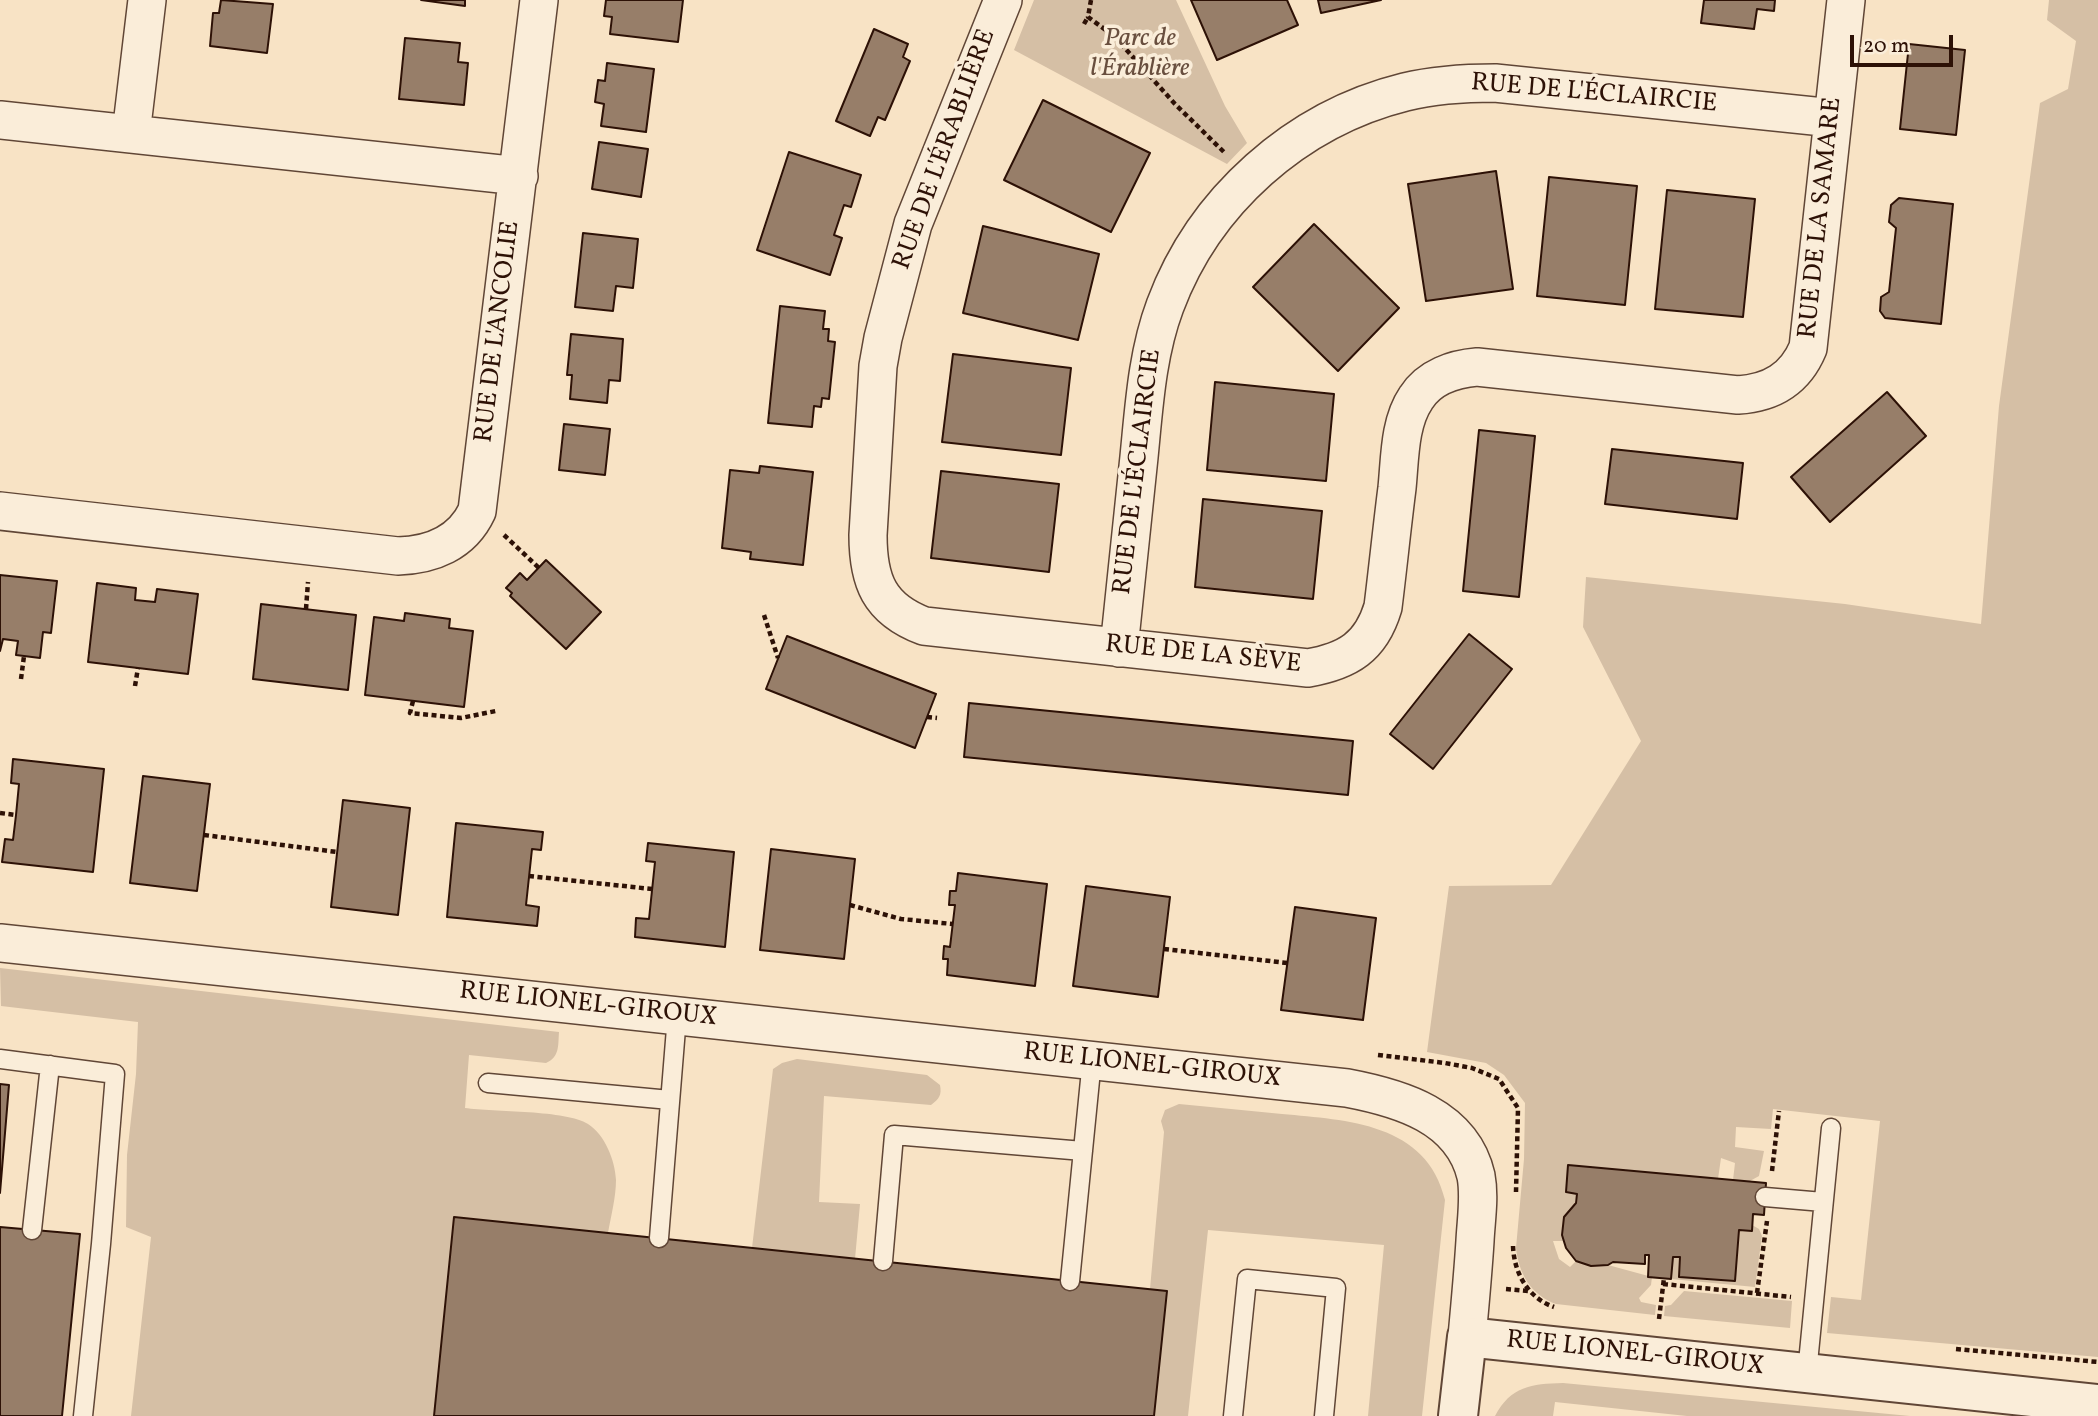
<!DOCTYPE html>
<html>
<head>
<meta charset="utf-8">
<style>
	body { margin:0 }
	#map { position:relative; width:2098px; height:1416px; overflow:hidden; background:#f8e3c5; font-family:Vollkorn,serif }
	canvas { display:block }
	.scale { position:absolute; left:1850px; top:35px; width:103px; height:32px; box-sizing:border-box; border:4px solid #2d1106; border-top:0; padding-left:9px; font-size:21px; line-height:24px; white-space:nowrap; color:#2d1106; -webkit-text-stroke:5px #faedd9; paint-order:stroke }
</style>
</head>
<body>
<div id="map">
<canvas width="2098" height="1416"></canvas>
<div class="scale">20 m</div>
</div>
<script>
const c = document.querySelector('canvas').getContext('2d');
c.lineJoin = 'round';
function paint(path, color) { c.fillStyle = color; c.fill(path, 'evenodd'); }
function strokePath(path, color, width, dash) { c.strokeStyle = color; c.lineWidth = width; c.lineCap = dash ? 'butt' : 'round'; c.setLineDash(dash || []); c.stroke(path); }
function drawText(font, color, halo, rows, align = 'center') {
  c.font = font + ' Vollkorn,serif'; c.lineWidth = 7; c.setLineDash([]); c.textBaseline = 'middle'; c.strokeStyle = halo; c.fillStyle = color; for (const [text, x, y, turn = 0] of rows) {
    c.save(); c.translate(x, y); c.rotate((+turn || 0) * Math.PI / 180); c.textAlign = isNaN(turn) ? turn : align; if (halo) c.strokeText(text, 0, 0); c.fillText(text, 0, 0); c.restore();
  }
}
paint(new Path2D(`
	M1034 0H1176L1225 106 1247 143 1227 164 1014 50Z
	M2049 0H2098V1357L1827 1333 1831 1297 1861 1300 1880 1121 1773 1109 1771 1129 1736 1127 1735 1147 1764 1151 1759 1176 1750 1181 1733 1180 1735 1163 1721 1158 1718 1179 1569 1165 1566 1192 1577 1194C1574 1215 1559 1211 1563 1241H1553L1559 1259 1570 1267 1576 1261 1591 1266 1608 1265 1652 1277 1651 1285 1639 1298 1641 1302 1656 1305 1655 1315 1556 1304C1531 1295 1519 1274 1516 1248L1524 1159 1525 1103 1504 1075 1486 1063 1427 1052 1449 886 1551 885 1641 741 1583 627 1586 577 1845 604 1981 624 1999 406 2040 103 2068 89 2076 41 2047 20Z
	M0 968 559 1032C558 1045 560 1057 546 1063L469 1055 465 1108C493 1112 567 1110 588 1124 605 1135 615 1160 616 1180 616 1197 611 1216 608 1233L454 1217 434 1416H131L151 1237 126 1227 127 1155 136 1074 138 1022 1 1006Z
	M797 1059 927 1075 940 1085C942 1095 939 1099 931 1105L824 1096 819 1202 860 1204 855 1259 752 1248 773 1069 782 1063Z
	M1179 1104C1214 1107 1248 1111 1282 1114 1347 1120 1427 1123 1445 1200L1422 1416H1368L1384 1245 1208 1230 1188 1416H1154L1167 1291 1150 1289 1164 1132 1161 1121 1165 1110Z
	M1752 1225 1759 1229 1762 1236 1755 1287 1671 1279 1673 1257H1680L1679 1277 1734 1281 1739 1230Z
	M1684 1291 1792 1301 1790 1328 1664 1316 1665 1306 1671 1305Z
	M1563 1383 1910 1416H1687L1555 1402 1553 1416H1495C1511 1386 1531 1384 1563 1383Z`), '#d5bfa5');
const building = new Path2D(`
	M221 0 273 4 267 53 210 46 213 13H219Z
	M421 0H465V6Z
	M606 0H683L678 42 610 34 612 17 604 16Z
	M1191 0H1287L1298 25 1217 60Z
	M1318 0H1381L1321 13Z
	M1704 0H1775L1774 11 1757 9 1754 29 1701 23Z
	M874 29 908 44 903 57 910 61 885 120 878 117 870 136 836 121Z
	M405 38 460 43 458 62 468 63 464 105 399 99Z
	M1909 44 1965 50 1956 135 1900 129Z
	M607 63 654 69 646 132 601 126 604 104 595 102 598 80 605 81Z
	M1043 100 1150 153 1111 232 1004 180Z
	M599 142 648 149 641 197 592 189Z
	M789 152 861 175 851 207 844 205 834 235 842 238 830 275 757 250Z
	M1496 171 1513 289 1426 301 1408 184Z
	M1549 177 1637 186 1625 305 1537 296Z
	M1667 190 1755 199 1743 317 1655 309Z
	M1899 198 1953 204 1941 324 1885 318 1880 311 1881 297 1889 292 1896 228 1889 222 1891 205Z
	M1314 224 1399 308 1338 371 1253 287Z
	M983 226 1099 254 1078 340 963 313Z
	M583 233 638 239 633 288 616 286 613 311 575 307Z
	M780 306 825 311 823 329H829L828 341 835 342 829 399 822 398 821 407 814 406 812 427 768 423Z
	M571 334 623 339 620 381 609 380 607 403 570 399 572 375H567Z
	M953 354 1071 368 1061 455 942 442Z
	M1215 382 1334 394 1326 481 1207 470Z
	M1887 392 1926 436 1830 522 1791 477Z
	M564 424 610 429 605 475 559 470Z
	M1479 430 1535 436 1519 597 1463 591Z
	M1612 449 1743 463 1737 519 1605 504Z
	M760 466 813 472 803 565 750 559 751 552 722 548 730 470 759 473Z
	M941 471 1059 484 1049 572 931 558Z
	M1203 499 1322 511 1313 599 1195 587Z
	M546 560 601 612 566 649 510 596 512 593 506 588 520 573 527 580Z
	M0 575 57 581 51 633 43 632 40 658 16 655 18 641 3 639 0 651Z
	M97 583 136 588 135 600 155 602 157 589 198 594 188 674 88 662Z
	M261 604 356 615 348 690 253 679Z
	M405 613 450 619 449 628 473 631 464 707 365 695 374 617 404 621Z
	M1469 634 1512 669 1433 769 1390 734Z
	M787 636 936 694 915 748 766 689Z
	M969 703 1353 741 1348 795 964 757Z
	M13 759 104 769 93 872 2 862 5 839 13 840 16 815 19 784 11 783Z
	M143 776 210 784 197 891 130 883Z
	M343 800 410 808 398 915 331 907Z
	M456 823 543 832 541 850 532 849 526 905 539 907 537 926 447 917Z
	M648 843 734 852 725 947 635 937 636 918 649 919 655 862 646 861Z
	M771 849 855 859 844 959 760 950Z
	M958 873 1047 884 1035 986 947 975 948 959H943L944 946 950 947 955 905H949L950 891H956Z
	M1086 886 1170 897 1158 997 1073 986Z
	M1295 907 1376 918 1363 1020 1281 1010Z
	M0 1084 9 1085 0 1193Z
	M1568 1165 1766 1183 1764 1215 1753 1214 1752 1231 1739 1230 1735 1281 1679 1277 1680 1257H1673L1671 1279 1648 1277 1649 1255H1645V1264L1613 1262 1608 1265 1591 1266 1576 1261 1566 1248 1562 1235 1564 1217 1576 1203 1577 1194 1566 1192Z
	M454 1217 1167 1291 1154 1416H434Z
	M0 1227 80 1234 62 1416H0Z`);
paint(building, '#977e69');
strokePath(building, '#2d1106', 2);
const service = new Path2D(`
	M0 1059 115 1074 101 1244 83 1416
	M488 1083 670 1100
	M1765 1197 1823 1202
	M32 1230 50 1065
	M659 1238 677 1016
	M883 1261 894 1135 1083 1151
	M1070 1281 1092 1060
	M1807 1373 1831 1128
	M1233 1416 1247 1279 1336 1288 1324 1416`);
const minor = new Path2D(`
	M1003 0 913 224 883 338 878 366 868 535C868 581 879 609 924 626L1308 668C1348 661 1371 647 1383 607 1388 567 1392 527 1397 488 1400 459 1399 423 1416 398 1429 377 1454 369 1477 367L1738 395C1771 393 1795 379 1808 348L1846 0
	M0 120 519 176
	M131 134 147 0
	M0 511 398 556C432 555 462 543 477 511L539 0
	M1119 648C1126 584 1132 521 1139 457 1144 407 1147 354 1165 306 1204 201 1296 119 1405 92 1434 85 1465 83 1495 83L1833 118
	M0 943 1347 1088C1400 1098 1462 1116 1476 1176 1480 1197 1476 1220 1475 1241 1473 1273 1470 1305 1467 1337`);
const tertiary = new Path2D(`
	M1458 1416 1467 1337 2098 1404`);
strokePath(service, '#604636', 21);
strokePath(minor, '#604636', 40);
strokePath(tertiary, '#604636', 42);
strokePath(new Path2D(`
	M1091 0 1088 17 1114 36 1175 104 1226 154
	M1084 24 1088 17
	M504 535 539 568
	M306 609 308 582
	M764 615 778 658
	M21 679 24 656
	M135 686 138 668
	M413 701 410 713 461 718 496 711
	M927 717 937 718
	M0 813 16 815
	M204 835 337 852
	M529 876 652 889
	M850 905 901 919 953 924
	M1164 949 1287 963
	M1378 1055 1445 1063 1472 1068 1499 1079 1518 1108 1516 1192
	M1772 1171 1779 1111
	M1513 1246C1514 1273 1528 1298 1554 1307
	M1663 1284 1791 1297
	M1506 1289 1529 1291
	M1757 1293 1767 1221
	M1659 1319 1664 1278
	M1956 1349 2098 1362`), '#2d1106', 4.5, [5, 3.5]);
strokePath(service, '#faedd9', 18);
strokePath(minor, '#faedd9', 37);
strokePath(tertiary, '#faedd9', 38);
drawText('italic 26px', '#684e3e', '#faedd9', [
	["Parc de",1140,40],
	["l'Érablière",1140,70]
]);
drawText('26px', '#2d1106', '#faedd9', [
	["RUE DE L'ÉCLAIRCIE",1594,95,5],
	["RUE DE L'ÉRABLIÈRE",946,150,-70],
	["RUE DE LA SAMARE",1822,218,-84],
	["RUE DE L'ANCOLIE",499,332,-83],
	["RUE DE L'ÉCLAIRCIE",1139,472,-83],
	["RUE DE LA SÈVE",1203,656,6],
	["RUE LIONEL-GIROUX",588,1006,6],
	["RUE LIONEL-GIROUX",1152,1067,6],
	["RUE LIONEL-GIROUX",1635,1355,6]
]);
</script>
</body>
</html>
